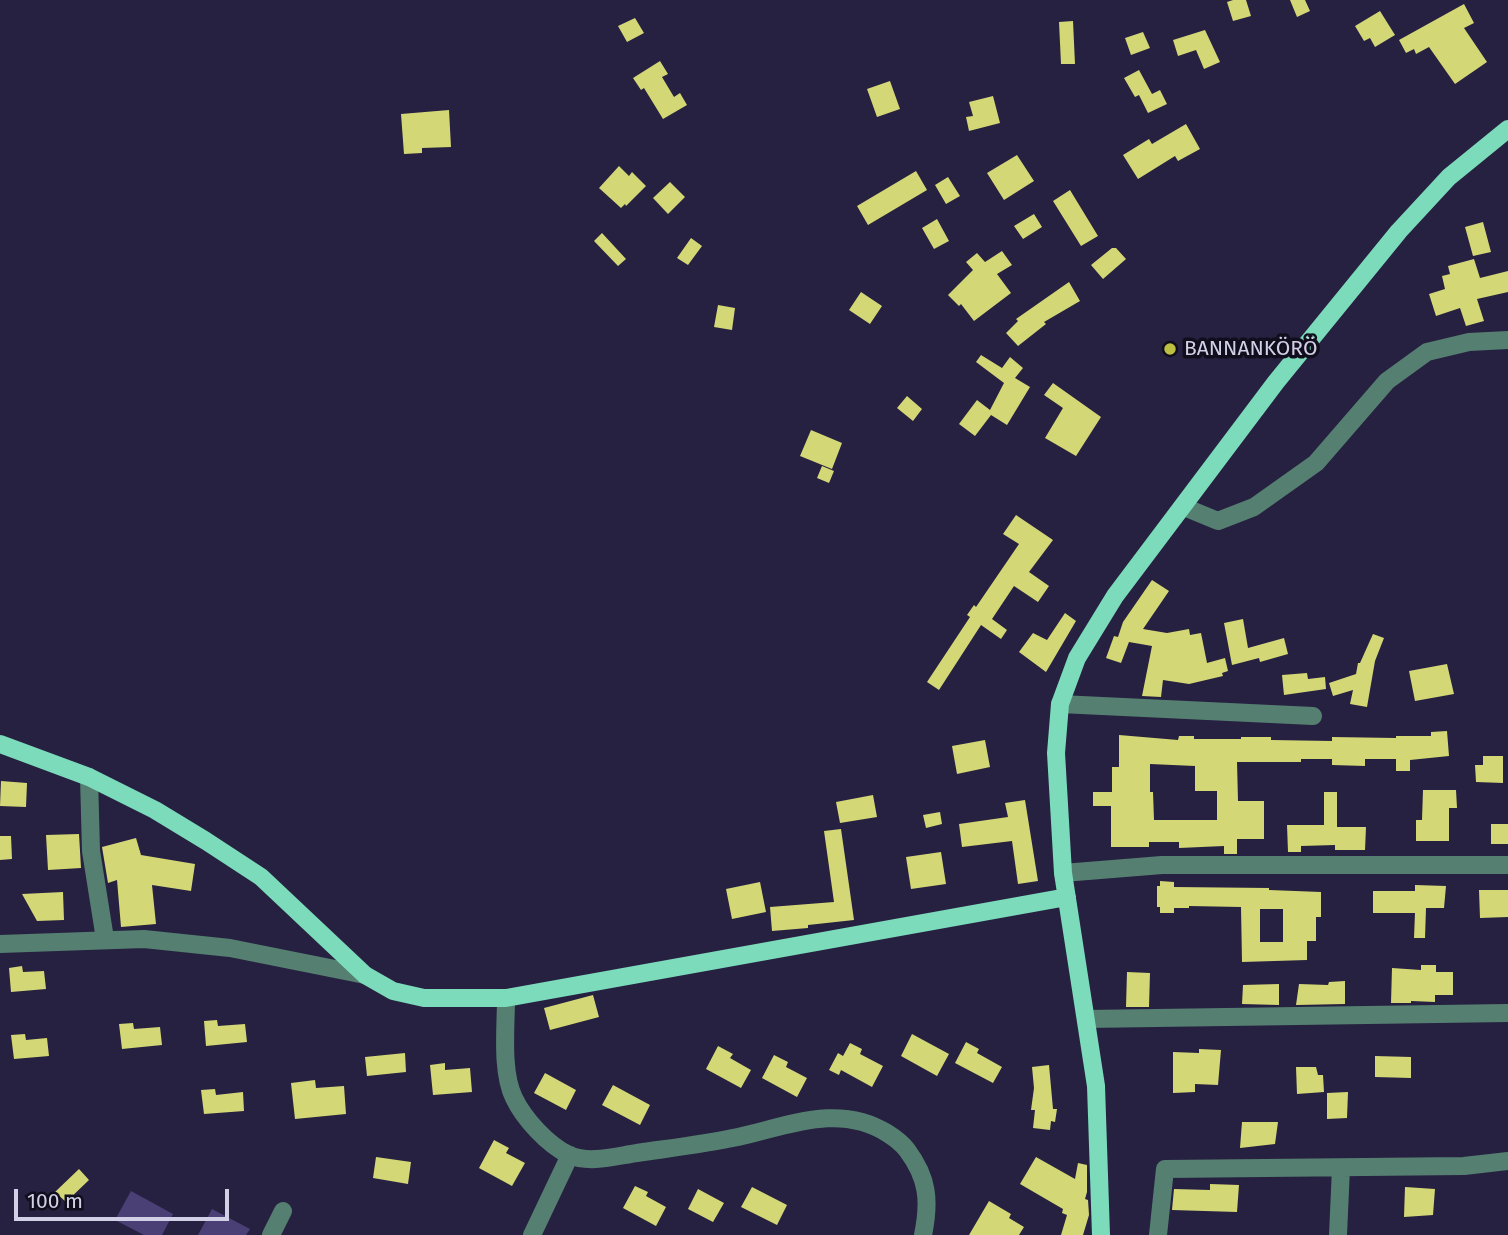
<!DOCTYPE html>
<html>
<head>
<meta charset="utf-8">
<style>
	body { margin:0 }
	#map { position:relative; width:1508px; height:1235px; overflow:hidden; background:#272141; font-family:"Fira Sans",sans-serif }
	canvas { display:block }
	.scale { position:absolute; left:14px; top:1189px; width:215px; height:32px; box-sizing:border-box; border:4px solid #d2d0e6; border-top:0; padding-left:9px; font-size:21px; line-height:24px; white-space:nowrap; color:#d2d0e6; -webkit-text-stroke:5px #100d1c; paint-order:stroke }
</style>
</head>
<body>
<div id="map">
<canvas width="1508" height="1235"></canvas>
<div class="scale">100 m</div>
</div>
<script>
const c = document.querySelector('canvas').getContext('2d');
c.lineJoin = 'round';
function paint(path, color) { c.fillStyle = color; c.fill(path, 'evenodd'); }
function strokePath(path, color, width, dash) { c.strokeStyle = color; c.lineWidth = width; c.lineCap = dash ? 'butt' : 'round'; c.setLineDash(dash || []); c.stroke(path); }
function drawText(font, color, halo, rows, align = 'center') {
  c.font = font + ' "Fira Sans",sans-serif'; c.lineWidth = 7; c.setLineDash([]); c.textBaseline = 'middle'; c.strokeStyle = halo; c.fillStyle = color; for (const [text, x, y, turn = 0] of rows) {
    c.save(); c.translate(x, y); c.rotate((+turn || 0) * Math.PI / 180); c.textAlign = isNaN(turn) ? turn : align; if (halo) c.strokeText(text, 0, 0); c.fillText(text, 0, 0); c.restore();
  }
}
paint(new Path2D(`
	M131 1191 173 1214 162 1235H144L115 1220Z
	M212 1209 250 1229 246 1235H198Z`), '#4a4076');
paint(new Path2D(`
	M1233 0H1246L1251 16 1233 21 1227 2Z
	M1290 0H1305L1310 11 1297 17Z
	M1464 4 1474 23 1464 28 1487 62 1455 84 1429 47 1416 54 1414 49 1406 53 1399 40Z
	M1380 11 1395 35 1375 47 1370 38 1364 41 1355 26Z
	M635 18 644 33 627 42 618 26Z
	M1073 21 1075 64H1061L1059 22Z
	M1205 30 1220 62 1204 69 1196 50 1178 56 1173 40Z
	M1143 32 1150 48 1131 55 1125 38Z
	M660 61 668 74 662 77 674 97 680 93 687 105 663 119 644 88 641 90 633 78Z
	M1139 70 1152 94 1160 90 1167 104 1148 113 1139 95 1135 97 1124 78Z
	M890 81 900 109 877 117 867 89Z
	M993 96 1000 123 969 131 966 117 973 116 969 102Z
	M449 110 451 147 422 148V153L404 154 401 114Z
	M1186 124 1200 149 1178 161 1175 156 1138 179 1123 155 1149 139 1152 144Z
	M1017 155 1034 181 1004 200 987 173Z
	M619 166 629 176 632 172 646 186 626 206 625 204 621 208 599 188Z
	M916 171 927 190 868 225 857 206Z
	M948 177 960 196 946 204 935 185Z
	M670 182 685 197 668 214 653 198Z
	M1070 190 1098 236 1081 246 1053 201Z
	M1034 214 1042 227 1023 239 1014 226Z
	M937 219 949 241 934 249 922 228Z
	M1483 222 1491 252 1473 256 1465 227Z
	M602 233 626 259 618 266 594 241Z
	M691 238 702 246 688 265 677 258Z
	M1112 248H1116L1126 259 1103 279 1091 265Z
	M1002 251 1012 265 997 274 1011 293 974 321 961 304 959 306 948 295 973 270 966 262 977 253 985 262Z
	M1474 259 1480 278 1508 271V292L1477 299 1484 321 1466 326 1460 308 1436 316 1429 294 1445 289 1442 276 1450 274 1448 266Z
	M1069 282 1080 301 1044 322 1046 324 1018 346 1006 333 1018 321 1016 319Z
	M861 292 882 306 870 324 849 310Z
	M718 305 735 308 732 330 714 327Z
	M981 355 1002 368 1010 357 1023 368 1015 378 1030 387 1007 425 991 415 975 436 959 424 977 400 990 410 1004 383 976 362Z
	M1053 383 1101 417 1076 456 1045 438 1063 408 1044 395Z
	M907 396 922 409 913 421 897 408Z
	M811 430 842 443 832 469 800 456Z
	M822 466 834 471 829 483 817 478Z
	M1016 515 1053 540 1029 572 1049 586 1038 602 1014 586 992 619 1007 630 1001 639 981 625 939 690 927 682 970 617 967 615 974 605 976 607 1019 544 1003 534Z
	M1152 580 1169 591 1143 629 1167 633 1189 629 1190 635 1201 633 1207 663 1225 658 1228 671 1222 673 1223 676 1189 684 1163 680 1161 697 1142 696 1152 646 1129 642 1121 663 1106 658 1114 636 1118 637 1123 622Z
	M1065 613 1076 621 1046 672 1019 652 1033 633 1047 640Z
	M1243 619 1248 648 1284 638 1288 654 1260 662 1259 658 1232 665 1224 623Z
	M1373 634 1384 638 1375 661 1367 707 1350 704 1353 690 1333 696 1329 683 1356 674 1358 663H1360Z
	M1447 664 1454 694 1415 701 1409 671Z
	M1307 673 1308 679 1325 677 1326 689 1284 695 1282 675Z
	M1447 731 1449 756 1410 760V771H1396V759H1365V766L1332 765V759H1301V762H1237L1238 801H1264V839H1237V854H1224V846L1179 848V842H1149V847H1111V806H1093V792H1112V767H1119V735L1178 740 1179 736H1194V739H1241V737H1271V740L1332 741V737L1396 738V736H1431V732ZM1150 764 1195 766V791H1217V820H1154L1153 792H1150Z
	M985 740 990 767 957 774 952 746Z
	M1483 756H1503V783L1476 782 1475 765H1483Z
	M1 781 27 783 26 807 0 806Z
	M1423 790H1456L1457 808H1449V841H1416V820H1422Z
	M1324 792H1337V827H1366L1365 850H1335V845L1301 846V852H1288L1287 825H1324Z
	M873 795 877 817 840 823 836 802Z
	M1025 800 1038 881 1018 884 1012 841 962 847 959 824 1008 817 1005 803Z
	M940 812 942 824 926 828 923 815Z
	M1491 824H1508V844H1491Z
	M841 829 854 920 808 925V928L772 931 770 907 834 902 824 831Z
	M79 834 81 868 48 870 46 835Z
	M0 836H11L12 859 0 860Z
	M136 838 141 855 195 864 191 891 152 885 156 924 121 927 117 880 108 883 102 847Z
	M941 852 946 884 911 889 906 857Z
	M1160 881 1174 882V887L1269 888V890L1321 892V917H1316V941H1307V960L1242 962 1241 907 1189 906V908H1174V913H1160V907H1157V886H1160ZM1260 909H1283V942H1260Z
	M760 882 766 912 732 919 726 889Z
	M1415 885 1446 886 1444 908H1426L1425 938H1414L1415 913H1373V891H1415Z
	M1479 890H1508V917L1480 918Z
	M63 892 64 920 37 921 22 894Z
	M1421 965H1436V972H1453V995H1435V1002L1411 1001V1003H1391L1392 968 1421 970Z
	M22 966 23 972 44 971 46 989 11 992 9 968Z
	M1127 972 1150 973 1149 1007H1126Z
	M1345 981V1004L1296 1005 1299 984 1328 985 1329 982Z
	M1279 984V1005L1242 1004 1243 985Z
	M593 995 599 1017 550 1030 544 1008Z
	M217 1020 218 1026 245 1024 247 1042 206 1046 204 1021Z
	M133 1023 134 1029 160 1027 162 1045 122 1049 119 1024Z
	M25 1034 26 1040 47 1038 49 1056 14 1059 11 1035Z
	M912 1034 949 1054 937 1076 901 1056Z
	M966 1042 979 1049 977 1053 1002 1067 993 1083 955 1063Z
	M850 1043 862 1049 860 1054 883 1066 872 1087 841 1070 839 1075 829 1070 838 1053 843 1056Z
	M718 1046 733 1054 730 1058 751 1070 741 1088 706 1069Z
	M1199 1049 1221 1050 1218 1085 1195 1084V1092L1173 1093V1052L1199 1053Z
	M405 1053 406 1072 367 1076 365 1057Z
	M774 1055 788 1062 786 1067 807 1078 797 1097 762 1078Z
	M1375 1056 1411 1057V1078L1375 1077Z
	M445 1063V1070L470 1068 472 1092 433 1095 430 1065Z
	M1049 1065 1053 1109H1057L1055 1122 1051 1121 1050 1130 1033 1128 1035 1110H1031L1034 1088 1032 1067Z
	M1296 1067H1316L1318 1075H1323L1324 1092 1297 1094Z
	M545 1073 576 1090 566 1110 534 1093Z
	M315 1080 316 1088 344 1086 346 1114 295 1119 291 1083Z
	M613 1085 650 1105 640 1125 602 1105Z
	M215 1089 216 1095 243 1092 244 1111 204 1114 201 1090Z
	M1348 1092 1347 1118 1327 1119V1093Z
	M1242 1122H1278L1275 1144 1240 1148Z
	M494 1140 509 1148 506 1153 525 1163 512 1186 479 1168Z
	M376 1157 411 1162 408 1184 373 1178Z
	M1036 1157 1075 1179 1078 1163 1087 1165V1192L1085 1199 1088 1200 1089 1215 1083 1235H1061L1067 1215 1062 1213 1063 1209 1020 1184Z
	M79 1169 89 1180 66 1202 55 1192Z
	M1210 1184 1239 1185 1237 1212 1172 1210 1174 1189 1210 1190Z
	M635 1186 648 1192 646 1196 666 1207 656 1226 623 1208Z
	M752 1187 787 1205 777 1225 741 1207Z
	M1405 1187 1435 1189 1433 1215 1404 1217Z
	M698 1189 724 1203 713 1222 688 1209Z
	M989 1201 1011 1214 1009 1218 1024 1227 1019 1235H969Z`), '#d4d776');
strokePath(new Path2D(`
	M1184 507 1218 521 1254 507 1316 463 1387 381 1427 352 1469 342 1508 340
	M1060 704 1313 716
	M89 777 91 851 105 939
	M1063 873 1162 865H1508
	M0 944 144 939 230 948 365 975
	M506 998C506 1027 501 1072 514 1098 524 1119 548 1145 569 1155 590 1164 616 1156 637 1153 671 1148 705 1144 738 1137 788 1126 839 1103 887 1133 895 1138 901 1142 907 1150 928 1178 930 1201 923 1235
	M1086 1019 1508 1013
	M271 1235 283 1211
	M532 1235 570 1155
	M1158 1235 1165 1169 1464 1166 1508 1161
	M1338 1235 1341 1168`), '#558071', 18);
strokePath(new Path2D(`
	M0 744 89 777 155 810 206 841 261 877 365 975 393 991 424 998H506L1067 897
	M1101 1235 1096 1086 1063 873 1056 753 1060 704 1077 658 1115 596 1276 382 1399 231 1449 177 1508 129`), '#7cdbbb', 18);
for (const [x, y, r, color] of [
	[1170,349,7,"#bdbf43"]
]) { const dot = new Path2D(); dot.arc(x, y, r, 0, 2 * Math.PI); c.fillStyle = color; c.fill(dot); strokePath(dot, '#100d1c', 2.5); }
drawText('21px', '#d2d0e6', '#100d1c', [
	["BANNANKÖRÖ",1184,349]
], 'left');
</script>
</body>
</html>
